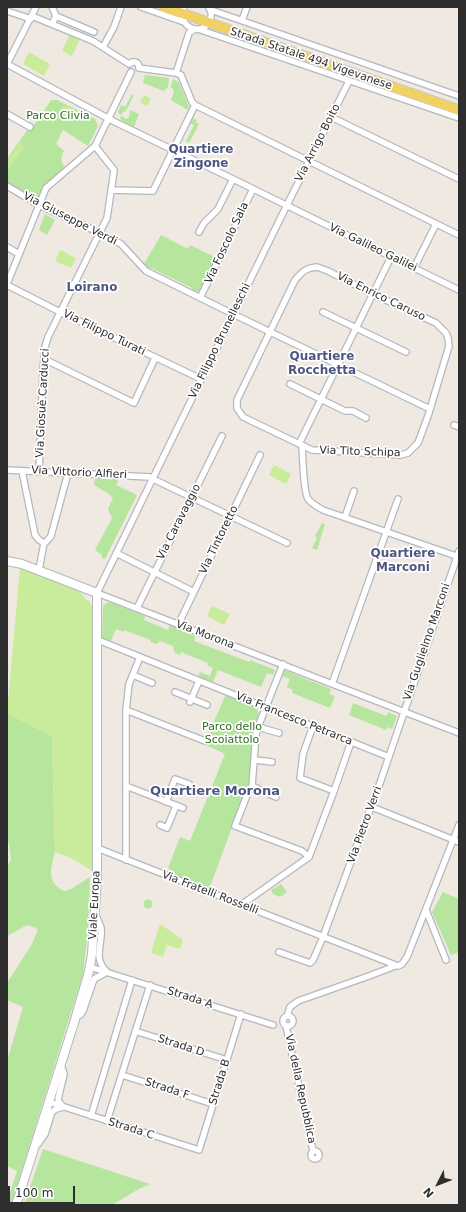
<!DOCTYPE html>
<html>
<head>
<meta charset="utf-8">
<style>
	body { margin:0 }
	#map { position:relative; width:466px; height:1212px; overflow:hidden; background:#efe9e1; font-family:"DejaVu Sans",sans-serif }
	canvas { display:block }
	.frame { position:absolute; inset:0; border:8px solid #2e2e2e; pointer-events:none }
	.north { position:absolute; left:418px; top:1164px; width:40px; height:40px; -webkit-text-stroke:3px #fff; paint-order:stroke; rotate:228deg; font-size:11px; font-weight:700; line-height:16px; text-align:center; color:#2e2e2e }
	.north::after { content:''; display:block; margin:auto; width:14px; height:18px; background:#2e2e2e; clip-path:polygon(50% 0,100% 100%,50% 72%,0 100%) }
	.scale { position:absolute; left:8px; top:1186px; width:67px; height:18px; box-sizing:border-box; border:2px solid #2e2e2e; border-top:0; padding-left:5px; font-size:12px; line-height:14px; white-space:nowrap; color:#2e2e2e; -webkit-text-stroke:3px #fff; paint-order:stroke }
</style>
</head>
<body>
<div id="map">
<canvas width="466" height="1212"></canvas>
<div class="frame"></div>
<div class="north">N</div>
<div class="scale">100 m</div>
</div>
<script>
const c = document.querySelector('canvas').getContext('2d');
c.lineJoin = 'round';
function paint(path, color) { c.fillStyle = color; c.fill(path, 'evenodd'); }
function strokePath(path, color, width, dash) { c.strokeStyle = color; c.lineWidth = width; c.lineCap = dash ? 'butt' : 'round'; c.setLineDash(dash || []); c.stroke(path); }
function drawText(font, color, halo, rows, align = 'center') {
  c.font = font + ' "DejaVu Sans",sans-serif'; c.lineWidth = 3.5; c.setLineDash([]); c.textBaseline = 'middle'; c.strokeStyle = halo; c.fillStyle = color; for (const [text, x, y, turn = 0] of rows) {
    c.save(); c.translate(x, y); c.rotate((+turn || 0) * Math.PI / 180); c.textAlign = isNaN(turn) ? turn : align; if (halo) c.strokeText(text, 0, 0); c.fillText(text, 0, 0); c.restore();
  }
}
paint(new Path2D(`
	M145 75 169 78 168 87 164 91 143 83Z
	M173 79 179 82 189 107 188 110 171 100C173 95 176 91 171 87Z
	M132 94 134 95 126 111 123 112 122 114 120 115 118 112 121 105 125 107Z
	M51 100H57L95 119 98 126 88 146 63 130 56 144 64 151C61 157 60 162 65 167L43 187 40 199 35 200 7 182V159L28 129 31 130Z
	M130 110 139 114 134 127 121 120 120 117 122 116 126 119 129 117Z
	M192 118 197 120 196 122 199 124 189 143 186 141 194 125 190 123Z
	M45 214 55 220 47 235 39 230Z
	M161 235 188 249 190 245 217 258 200 292 192 290V288L151 268H148L144 264Z
	M95 476 116 477 118 482 116 485 137 495 105 559 102 558V555L95 550 112 518 108 509 113 498 109 494 94 485Z
	M322 523 325 524 317 550 312 548 317 538 315 536Z
	M109 602 145 616 144 620 168 630 170 625 196 636 194 641 249 662 250 660 275 670 273 675 267 673 261 687 218 670 213 682 198 676 200 672 210 676 213 668 207 665 208 663 181 652 180 655 174 652 173 646 160 641 157 644 150 642 151 640 124 630 123 632 116 629 110 643 102 640 103 605Z
	M284 670 331 689 329 694 335 696 330 708 292 693 293 690 287 687 290 679 282 676Z
	M226 694 255 706 259 713 253 732 251 784 246 790 209 889 170 874 171 870 168 868 180 837 190 841 225 754 204 744Z
	M353 703 386 716 388 712 397 716 392 729 388 727 386 730 349 715Z
	M7 713 52 736 55 852C51 868 46 882 64 891L71 889 90 877 88 930 83 974 11 1205H7V1202L17 1171 7 1166V1061L23 1007 7 1000V983L32 944 38 929 27 925 7 936V866L11 860 9 843 7 842Z
	M281 884 287 892 280 897 273 894 271 890Z
	M443 892 459 899V952L451 955 432 912Z
	M143.5 904a4.5 4.5 0 1 1 9 0a4.5 4.5 0 1 1-9 0Z
	M43 1149 150 1184 137 1190 112 1205H24Z`), '#b6e59e');
paint(new Path2D(`
	M70 34 80 39 72 56 62 51Z
	M29 52 50 64 44 76 23 64Z
	M144 95 151 99 147 106 140 102Z
	M59 113a7 7 0 1 1 14 0a7 7 0 1 1-14 0Z
	M20 143 25 147 8 169 7 161Z
	M60 250 76 258 71 268 55 261Z
	M274 465 291 474 286 484 269 475Z
	M20 568 79 590C83 594 83 599 89 601L93 608 92 871 75 860 55 852 52 736 7 713Z
	M212 606 230 614 224 625 207 616Z
	M160 924 183 940 180 949 167 945 163 957 151 953Z`), '#c9ec9a');
const street = new Path2D(`
	M52 7 56 16
	M141 7 184 22
	M184 7C176 28 203 38 210 20 212 15 212 12 209 8
	M211 10 459 96
	M7 11 31 19
	M32 16 93 41 129 64
	M242 20 247 7
	M52 24 56 16 94 32
	M198 29 459 118
	M103 47 114 27 121 7
	M7 64 115 122 233 179 459 290
	M7 64 36 7
	M129 64C134 60 139 62 139 68
	M139 68 176 73 181 75 192 102 195 105 459 235
	M176 73 189 33 194 29
	M7 114 30 127
	M331 117 459 179
	M7 186 39 205 100 233 121 244 146 271 233 314 430 409
	M111 190 153 191 195 105
	M199 232 204 223 218 209 233 179
	M7 247 19 254
	M317 267 328 271 373 294 436 323 446 333 448 338 449 346 428 416 418 443 408 453 401 455 312 450 243 417 237 408V400L295 280C303 271 306 268 317 267Z
	M414 268 436 224
	M7 284 46 188 95 146 131 72
	M7 285 60 312 201 379
	M200 298 253 189
	M323 312 406 352
	M44 359 134 403 155 358
	M290 384 345 411H353L366 418
	M454 425 459 427
	M299 444 391 257
	M302 446C303 458 303 491 308 499 312 504 318 507 323 510L459 557
	M7 470 150 477
	M22 471 35 535 39 540 44 543
	M39 472 43 370 45 347 48 337 104 224 107 218 113 178 114 170 95 146
	M153 478 283 213 349 81
	M153 479 287 543
	M152 480 97 593 459 733
	M345 517 354 491
	M44 543 46 542 51 536 68 473
	M116 553 194 592
	M39 570 44 543
	M137 608 222 436
	M178 625 260 455
	M98 640 389 757
	M283 664 258 727 256 734 252 786 249 790 235 826 302 851 309 857
	M133 675 152 683
	M332 684 398 499
	M175 692 207 705
	M190 702 199 681
	M126 710 205 741
	M313 726 303 754 300 778 334 791
	M258 727 279 733
	M255 760 272 762
	M126 786 183 808
	M252 786 276 797
	M166 802 175 779 189 784
	M372 807 459 842
	M160 825 167 828 176 806
	M97 848 398 966 402 964 407 957 459 825
	M126 860V710L129 684 140 657
	M241 905 309 857 334 791 351 742
	M426 910 446 960
	M96 916C98 920 100 924 101 928 103 945 92 957 107 972
	M279 952 310 963 313 960 323 937 381 780 459 551
	M90 967 273 1025
	M283 1021a5 5 0 1 1 10 0a5 5 0 1 1-10 0Z
	M287 1016 290 1007 298 1001 369 976 395 966
	M76 1017 80 1015 83 1011 94 979 107 972
	M286 1026 313 1151
	M135 1031 227 1060
	M61 1065 64 1074 58 1099 59 1102 63 1107
	M122 1075 213 1104
	M49 1102 199 1150 241 1014
	M91 1116 132 980
	M107 1121 150 985
	M38 1144 45 1134 52 1112 56 1109 63 1107
	M311 1155a4 4 0 1 1 8 0a4 4 0 1 1-8 0Z`);
const secondary = new Path2D(`
	M7 561 22 564 97 593V879L92 954 89 971 74 1023 16 1205`);
const primary = new Path2D(`
	M164 7 459 110`);
strokePath(street, '#b4b7c1', 8);
strokePath(secondary, '#b4b7c1', 10);
strokePath(primary, '#c9c9c9', 11);
strokePath(street, '#fff', 5.5);
strokePath(secondary, '#fff', 8);
strokePath(primary, '#f2d163', 9);
drawText('11px', '#2e2e2e', '#fff', [
	["Strada Statale 494 Vigevanese",311,59,19],
	["Via Arrigo Boito",318,143,-63],
	["Via Giuseppe Verdi",70,219,27],
	["Via Foscolo Sala",227,243,-65],
	["Via Galileo Galilei",373,248,26],
	["Via Enrico Caruso",381,297,26],
	["Via Filippo Turati",104,333,26],
	["Via Filippo Brunelleschi",220,341,-64],
	["Via Giosuè Carducci",43,403,-87],
	["Via Tito Schipa",360,452,2],
	["Via Vittorio Alfieri",79,473,3],
	["Via Caravaggio",179,522,-63],
	["Via Tintoretto",219,540,-64],
	["Via Morona",205,635,21],
	["Via Guglielmo Marconi",427,642,-71],
	["Via Francesco Petrarca",294,719,22],
	["Via Pietro Verri",365,825,-70],
	["Via Fratelli Rosselli",210,893,21],
	["Viale Europa",95,905,-87],
	["Strada A",190,998,18],
	["Strada D",181,1046,18],
	["Strada B",220,1082,-73],
	["Strada F",167,1089,18],
	["Via della Repubblica",300,1089,78],
	["Strada C",131,1129,18]
]);
drawText('11px', '#2c6e1b', '#fff', [
	["Parco Clivia",58,116],
	["Parco dello",232,727],
	["Scoiattolo",232,740]
]);
drawText('bold 12px', '#4d5680', '#fff', [
	["Quartiere",201,150],
	["Zingone",201,164],
	["Loirano",92,288],
	["Quartiere",322,357],
	["Rocchetta",322,371],
	["Quartiere",403,554],
	["Marconi",403,568]
]);
drawText('bold 13px', '#4d5680', '#fff', [
	["Quartiere Morona",215,792]
]);
</script>
</body>
</html>
